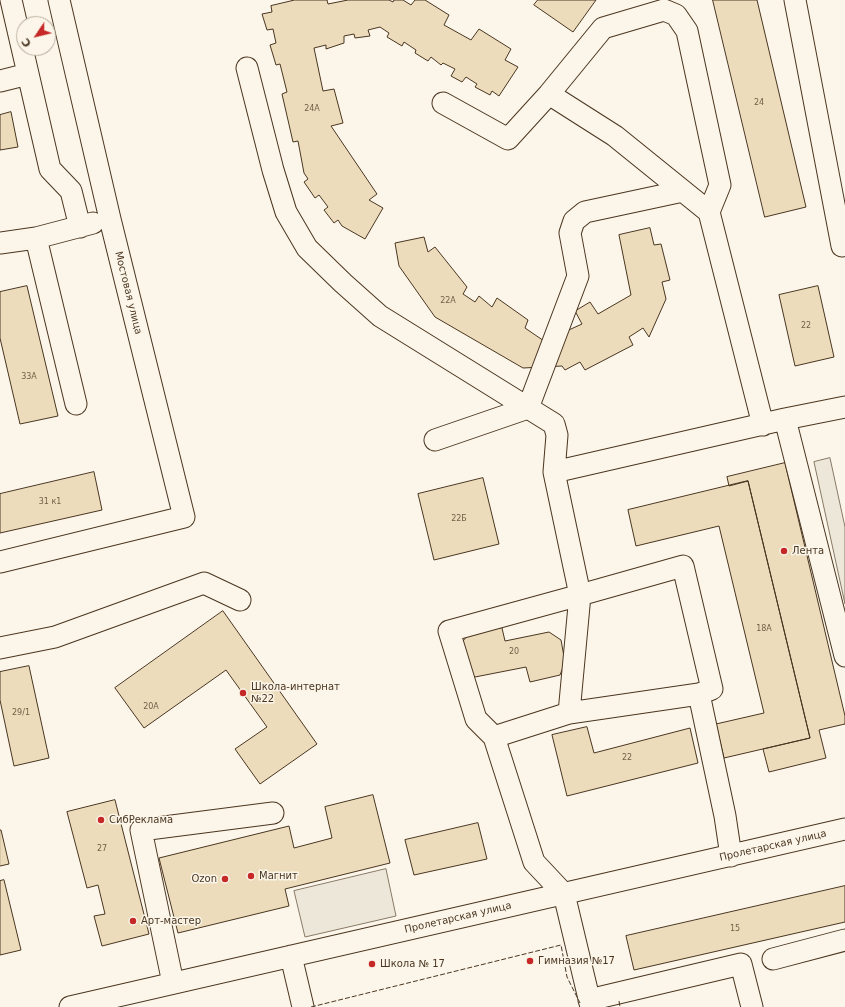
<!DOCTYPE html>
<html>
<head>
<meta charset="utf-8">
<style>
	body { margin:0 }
	#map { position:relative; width:845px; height:1007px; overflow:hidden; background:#fbf6e9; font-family:"DejaVu Sans",sans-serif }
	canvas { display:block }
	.north { position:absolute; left:16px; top:16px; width:40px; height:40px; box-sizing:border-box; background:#fbf6e9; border:1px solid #b4a999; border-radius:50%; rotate:235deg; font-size:11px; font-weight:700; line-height:16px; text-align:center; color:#4a3520 }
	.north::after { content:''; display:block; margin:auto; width:14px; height:18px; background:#c62828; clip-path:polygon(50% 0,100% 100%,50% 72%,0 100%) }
</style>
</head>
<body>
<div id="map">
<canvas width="845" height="1007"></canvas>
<div class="north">С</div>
</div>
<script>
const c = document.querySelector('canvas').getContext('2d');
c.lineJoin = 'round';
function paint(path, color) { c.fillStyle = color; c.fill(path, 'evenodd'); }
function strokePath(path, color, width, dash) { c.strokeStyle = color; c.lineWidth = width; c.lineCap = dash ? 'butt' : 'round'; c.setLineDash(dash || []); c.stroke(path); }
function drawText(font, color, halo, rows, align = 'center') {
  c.font = font + ' "DejaVu Sans",sans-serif'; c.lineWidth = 3; c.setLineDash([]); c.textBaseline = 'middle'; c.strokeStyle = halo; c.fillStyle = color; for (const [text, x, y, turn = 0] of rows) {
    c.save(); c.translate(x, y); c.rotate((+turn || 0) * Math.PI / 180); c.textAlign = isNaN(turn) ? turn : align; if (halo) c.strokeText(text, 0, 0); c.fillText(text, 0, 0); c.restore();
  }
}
const parking = new Path2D(`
	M830 458 845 527V604L814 462Z
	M386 869 396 916 305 937 294 891Z`);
paint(parking, '#ede7d9');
strokePath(parking, '#887966', 1);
const building = new Path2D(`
	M295 0H327L328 4 348 0H389L393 2 394 0H403L411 5 415 0H425L449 15 444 25 471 40 479 29 511 49 505 60 518 67 499 96 492 91 490 95 475 87 477 84 466 77 462 82 451 76 455 69 443 63 441 65 431 57 428 61 415 53 416 50 404 42 402 46 387 37 389 33 380 27 368 30 370 36 355 38 354 34 344 36V43L326 49V45L314 48 323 91 334 89 343 123 331 126 377 194 369 200 383 208 365 239 342 226 338 220 334 223 324 210 328 207 319 195 315 198 304 182 308 179 304 173 298 141 293 142 282 94 287 92 280 64 276 65 270 45 276 43 273 29 267 30 262 14 272 12 271 6Z
	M538 0H596L573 32 534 5Z
	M713 0H757L806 207 765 217Z
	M11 112 18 147 0 150V115Z
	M650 228 654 245 661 244 670 280 662 282 666 299 649 337 643 328 629 337 633 345 585 370 580 362 565 370 562 366 523 368 435 317 399 266 395 243 424 237 428 252 435 247 467 287 463 294 475 302 479 296 492 307 497 298 528 320 525 328 547 343 551 338 582 324 575 311 590 302 598 314 631 295 619 235Z
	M27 286 58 416 20 424 0 338V292Z
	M818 286 834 357 795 366 779 295Z
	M785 463 845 716V724L819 730 826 758 769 772 763 749 810 738 748 481 729 486 727 477Z
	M94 472 102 510 0 533V494Z
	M483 478 499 544 434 560 418 494Z
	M748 481 810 738 724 758 716 724 764 713 719 526 636 546 628 510Z
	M223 611 317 744 260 784 235 749 267 727 226 670 144 728 115 688Z
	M502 628 505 641 549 632 561 640 565 662 560 675 530 682 526 667 475 677 467 669 462 642 469 634Z
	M29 666 49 758 14 766 0 700V672Z
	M587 727 594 753 690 728 698 763 567 796 552 735Z
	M373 795 390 863 285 889 289 906 178 933 159 858 289 826 294 848 332 838 325 807Z
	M115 800 149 934 102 946 94 916 105 914 98 885 87 888 67 812Z
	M478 823 487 859 414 875 405 840Z
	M0 830H1L9 864 0 866Z
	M4 880 21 950 0 955V881Z
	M845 886V922L634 970 626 936Z`);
paint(building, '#ecdcbc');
strokePath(building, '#4a3520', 1);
const minor = new Path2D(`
	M11 0 50 169 71 191 80 227
	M795 0 842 246 845 245
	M247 68 273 170 286 212 307 248 343 283 380 316 554 424 557 435 554 472
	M0 81 28 74
	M549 94 615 136 709 212
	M443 103 508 139 549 94 603 28 664 10 676 15 687 31 720 185 709 212 763 425
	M36 238 76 404
	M0 243 36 238 93 223
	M785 419 845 656
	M435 440 528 408 578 276 570 233 574 221 585 212 683 191
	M0 562 184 517 110 219 59 0
	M683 566 712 689 699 694 569 713 580 595Z
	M0 648 55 637 204 583 240 600
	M699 694 725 816 731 856
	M569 713 494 737 534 862 564 894 591 1007
	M494 737 476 719 449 631 580 595 554 472 785 419 845 407
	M291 956 303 1007
	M773 959 845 940
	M173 983 141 830 273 813
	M589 1000 741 964 752 1007
	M70 1007 845 829`);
strokePath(minor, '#4a3520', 23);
strokePath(minor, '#fbf6e9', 21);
strokePath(new Path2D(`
	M619 1001 620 1007
	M311 1007 561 945 567 977 580 1003`), '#4a3520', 1, [5, 2]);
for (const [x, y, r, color] of [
	[784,551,4,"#c62828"],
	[243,693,4,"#c62828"],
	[101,820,4,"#c62828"],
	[251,876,4,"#c62828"],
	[225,879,4,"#c62828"],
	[133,921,4,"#c62828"],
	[530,961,4,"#c62828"],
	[372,964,4,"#c62828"]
]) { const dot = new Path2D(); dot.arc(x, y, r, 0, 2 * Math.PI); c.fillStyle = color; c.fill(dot); strokePath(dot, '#fbf6e9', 1.5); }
drawText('8px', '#725f47', null, [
	["24",759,103],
	["24А",312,109],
	["22А",448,301],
	["22",806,326],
	["33А",29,377],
	["31 к1",50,502],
	["22Б",459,519],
	["18А",764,629],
	["20",514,652],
	["20А",151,707],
	["29/1",21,713],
	["22",627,758],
	["27",102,849],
	["15",735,929]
]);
drawText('10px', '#4a3520', '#fbf6e9', [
	["Мостовая улица",128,293,76],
	["Пролетарская улица",773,846,-13],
	["Пролетарская улица",458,918,-13]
]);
drawText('10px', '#4a3520', '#fbf6e9', [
	["Лента",792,551],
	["Школа-интернат",251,687],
	["№22",251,699],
	["СибРеклама",109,820],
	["Магнит",259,876],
	["Ozon",217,879,"right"],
	["Арт-мастер",141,921],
	["Гимназия №17",538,961],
	["Школа № 17",380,964]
], 'left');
</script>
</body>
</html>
